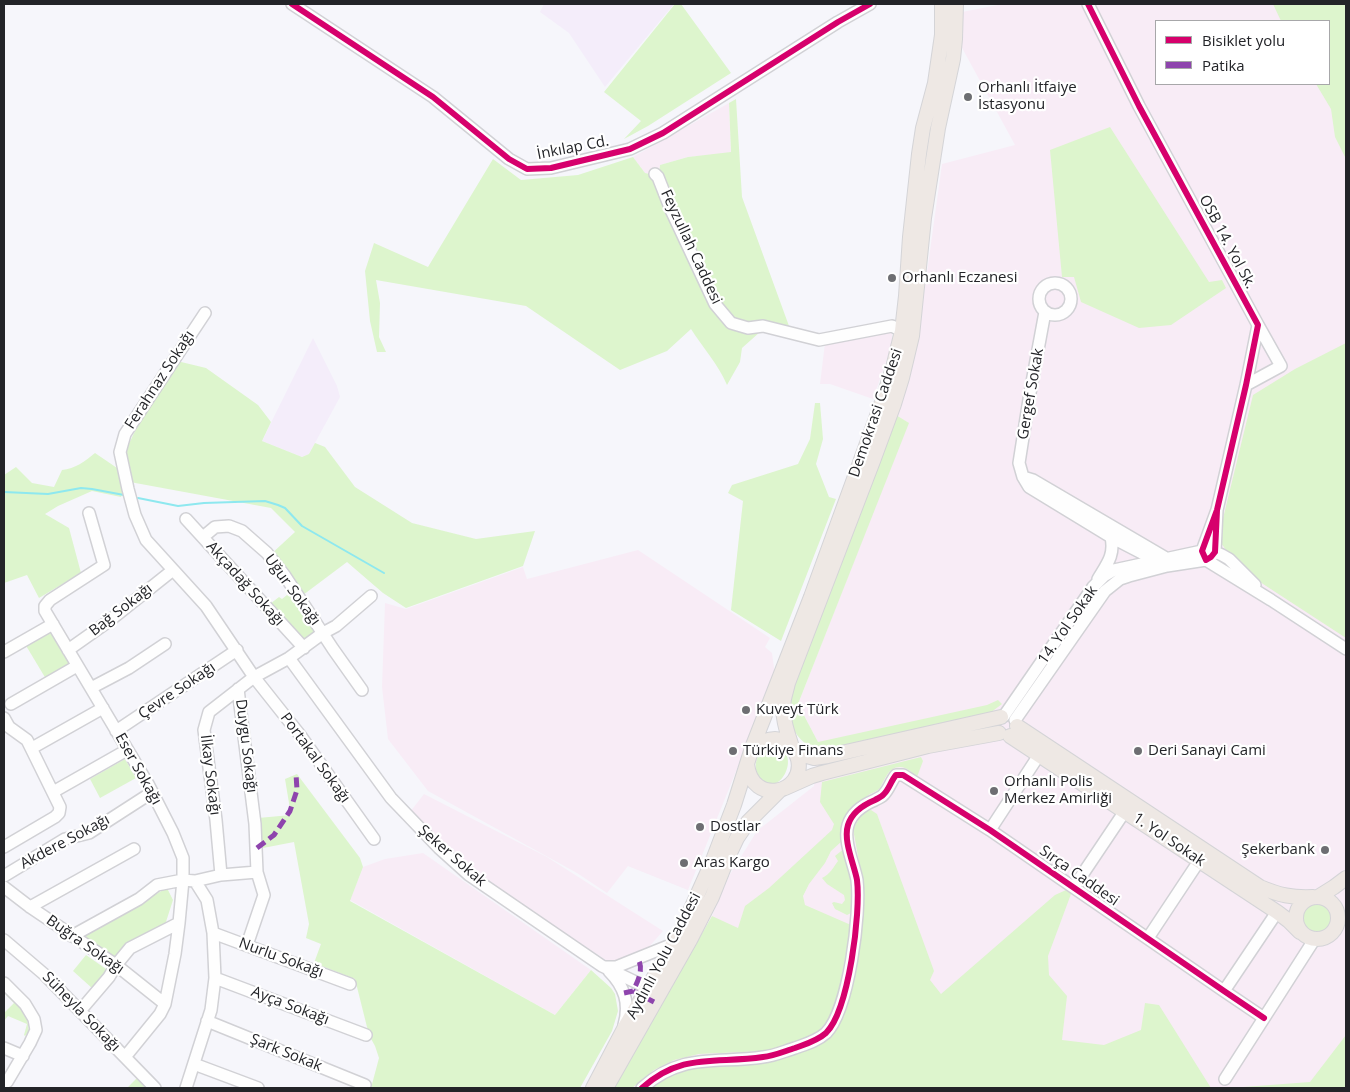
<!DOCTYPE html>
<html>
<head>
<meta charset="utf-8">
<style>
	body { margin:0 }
	#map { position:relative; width:1350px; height:1092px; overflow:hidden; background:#f6f6fb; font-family:"Open Sans",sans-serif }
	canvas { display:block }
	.frame { position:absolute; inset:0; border:5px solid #232428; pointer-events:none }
	.legend { position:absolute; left:1155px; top:20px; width:175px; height:65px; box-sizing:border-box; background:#fff; border:1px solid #a7a7a9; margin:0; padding:6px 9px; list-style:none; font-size:15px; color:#232428 }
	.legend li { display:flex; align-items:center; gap:10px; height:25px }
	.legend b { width:25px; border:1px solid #a7a7a9 }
</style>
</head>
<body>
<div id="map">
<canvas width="1350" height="1092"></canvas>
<div class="frame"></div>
<ul class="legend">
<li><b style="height:6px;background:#d6006c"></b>Bisiklet yolu</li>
<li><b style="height:6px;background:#8e44ad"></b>Patika</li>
</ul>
</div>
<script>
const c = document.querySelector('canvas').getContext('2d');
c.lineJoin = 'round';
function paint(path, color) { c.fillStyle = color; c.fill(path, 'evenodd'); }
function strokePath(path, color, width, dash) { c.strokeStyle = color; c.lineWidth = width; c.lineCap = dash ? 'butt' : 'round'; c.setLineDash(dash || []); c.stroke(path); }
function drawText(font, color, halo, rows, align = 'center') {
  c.font = font + ' "Open Sans",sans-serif'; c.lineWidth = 4.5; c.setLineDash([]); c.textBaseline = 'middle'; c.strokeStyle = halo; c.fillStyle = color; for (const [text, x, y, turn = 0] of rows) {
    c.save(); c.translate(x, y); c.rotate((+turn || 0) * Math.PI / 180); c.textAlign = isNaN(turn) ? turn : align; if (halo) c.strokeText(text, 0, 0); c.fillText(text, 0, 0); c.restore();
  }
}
paint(new Path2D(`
	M544 4H674L605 87 569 33 540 12Z
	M313 338 337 386 340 397 309 454 302 457 262 441Z`), '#f4edfa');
paint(new Path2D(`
	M1003 4H1346V1088H616L712 916 729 876 757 831 814 786 818 742 798 704 908 423 896 415 919 330 942 164 1015 145 961 46 962 12ZM1156 21H1329V84H1156Z
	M729 103 731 153 688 157 660 165 659 176 645 173 633 157Z
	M888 330 892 334V344L873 399 830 384H820L825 343Z
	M638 550 770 638 765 647 772 653 775 675 688 890 628 866 607 893 577 873 428 791 388 739 382 687 385 603 406 609 523 567 527 579Z
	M424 794 547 857 663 931 648 948 612 964 475 874 442 845 410 812Z
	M423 853 591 970 555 1015 350 900 363 867 385 859Z`), '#f8ecf6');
paint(new Path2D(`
	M675 4H681L731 73 648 126 624 139 641 121 604 92Z
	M1273 4H1346V159L1335 137 1331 109 1316 84H1329V21H1281Z
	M736 99 742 197 789 326 769 324 742 348 740 362 727 385C718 364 703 348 691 329L667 351 620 370 526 306 376 280 380 303 379 337 386 352H377L370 321 365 271 374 243 428 267 493 159 521 180 578 175 633 157 645 173 659 176 660 165 688 157 731 152 729 103Z
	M1110 127 1209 282 1222 280 1226 288 1171 325 1139 328 1081 302 1074 277H1062L1050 150Z
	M1346 343V638L1240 569 1218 539 1253 395 1295 369Z
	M177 361 206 368 258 405 271 422 262 441 302 457 309 454 315 443 325 447 355 487 412 523 476 539 535 531 523 566 406 608 383 593 347 562 303 595 269 556 295 532 271 508 130 482 125 452 134 433Z
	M815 403H820L823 439 816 464 829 497 836 499 781 641 731 610 743 501 728 493 732 485 798 464 810 439Z
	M896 415 909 423 798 704 818 742 987 705 998 700 1002 704 990 713 821 750C809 749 798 739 793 728 790 720 789 711 787 703Z
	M95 453 120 470 124 491 121 497 92 491 58 506 45 514 69 528 81 573 39 598 27 575 4 583V475L16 467 32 483 54 487 62 470C75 469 85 461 95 453Z
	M292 591 319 632 304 643 270 604 279 597 282 599Z
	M52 629 72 664 46 679 25 644Z
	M770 746C805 746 782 800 761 780 751 769 756 750 770 746Z
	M921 757 923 761 917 777C912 773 907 767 900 767 888 767 885 780 880 788 877 791 874 792 870 794 850 808 841 816 842 841L831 851 825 863 809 884 803 896 805 905 851 925 839 992 831 1017 814 1036 765 1051 699 1054 674 1060 654 1070 632 1088H614L712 916 738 928 745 906 769 888 832 830 834 824 820 802 822 782Z
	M125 759 136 778 100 798 90 779Z
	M297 774 360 858 363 867 350 901 555 1015 591 970 611 988 615 994 618 1011 612 1031 580 1088H371L379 1058 375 1046 369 1035 355 979 314 963 321 944 306 938 309 924 294 842 263 848 258 818 291 815 285 779Z
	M871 810 877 814 934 971 930 980 941 994 1055 895 1066 890 1071 894 1048 956 1049 975 1067 996 1062 1040 1104 1045 1141 1030 1145 1003 1159 1005 1211 1088H650C681 1060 717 1068 754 1064 771 1062 817 1050 828 1038 841 1025 845 1007 849 990 856 964 862 938 863 912 864 884 858 856 853 829L863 812Z
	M845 848 851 876 853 890 851 913 847 915 835 909 832 903 834 902 842 904 845 900 844 895 827 884 822 878C830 874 833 868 838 861L835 856Z
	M167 888 173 900 164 928 115 959 82 934Z
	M1301 919a15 15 0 1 1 30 0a15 15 0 1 1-30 0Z
	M86 955 109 971 93 989 73 971Z
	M4 989 26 1011 29 1031 25 1036 24 1035 27 1024 8 1016 4 1021V1013L14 1003 4 993Z
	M1346 1035V1088H1230L1310 1082Z
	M137 1078 147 1088H127Z`), '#ddf5cd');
strokePath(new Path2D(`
	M4 492 48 494 81 488 92 489 124 495
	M138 498 178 506 204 503 265 501 278 505 285 508 302 526 384 573`), '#8ee8ef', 2);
const minor = new Path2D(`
	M292 4 433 97 509 159 527 169 551 168 630 149 663 133 838 22 870 4
	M1088 4 1139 106 1258 325 1246 385 1217 510 1202 551 1206 560 1211 557 1215 552 1217 510
	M655 174 658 177 671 210 715 304 731 323 748 328 763 326 819 340 892 326 902 331
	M1039 299a16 16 0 1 1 32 0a16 16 0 1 1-32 0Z
	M205 313 125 434 120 452 128 489 135 515 146 540 206 606 254 677 300 735 374 839
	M1246 385 1281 366 1258 325
	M1023 477 1033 480 1166 558 1168 562 1167 566 1111 537 1029 487 1023 477 1019 463 1030 393 1045 312
	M89 513 104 565 50 600 45 606V611L148 784 173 833 183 858V880L179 923 175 954 165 1004 160 1014 125 1057
	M186 519 304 648
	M203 537 215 527 229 526 242 531 267 553 285 576 333 649 362 690
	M1098 579C1107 564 1115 555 1111 537
	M68 650 109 621 173 570
	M4 652 53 624
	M289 658 391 798 439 848 469 875 602 966 648 988 654 989
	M91 688 129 668 165 644
	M11 704 77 666
	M1004 716 1093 587 1104 576 1114 570 1202 551 1215 552 1222 555 1229 559 1255 585
	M4 718 9 727 27 740 60 807 59 813 55 817 4 847
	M1015 720 1105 591 1120 579 1129 576 1167 566 1206 560 1271 600 1346 649
	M116 731 237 650
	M32 748 103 708
	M53 792 127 750
	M990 830 1039 755
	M221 875 216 820 204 730 209 712 254 677 289 658 323 633 336 626 371 596
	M4 876 65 839 89 833 151 793
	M4 887 30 907 116 965 165 1004
	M1074 887 1125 811
	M30 907 134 849
	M213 933 350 984
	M72 936 139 899 157 885 183 880 195 881 221 875 257 872 255 824 238 689
	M1148 938 1199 861
	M4 940 45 975 155 1088
	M247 945 264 895 257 872
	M606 967H616L673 944
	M609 971C625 987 630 1004 624 1025
	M215 978 366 1035
	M4 983 25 1004 34 1019 36 1030 30 1043 7 1082
	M1224 991 1277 912
	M80 1011 109 977 116 965 130 948 179 923
	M207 1021 365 1085
	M4 1048 23 1056
	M194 1064 258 1088
	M1225 1079 1314 940
	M186 1088 211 1010 215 978 213 933 207 900 195 881
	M642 1088C682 1052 716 1064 763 1057 774 1056 785 1051 795 1048 806 1044 817 1041 826 1033 849 1010 861 912 857 880 854 864 843 841 848 825 852 812 863 805 875 800 878 798 882 797 884 794 889 789 891 781 896 775H903L990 830 1224 991 1264 1018`);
const major = new Path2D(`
	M1017 726 1260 887C1279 895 1292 898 1313 897
	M1010 736 1277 912 1289 921 1300 932
	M792 747C787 732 781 715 784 699 785 694 787 688 788 683L873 461 894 404 902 378 912 336 924 218 938 128 953 59 955 39 956 4
	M796 753 814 758 828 756 1001 717
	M747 764C752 807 806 793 798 759 796 752 791 745 784 741 773 736 762 741 752 748
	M785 788 812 776 822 773 928 746 999 733
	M1296 918a21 21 0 1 1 42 0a21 21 0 1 1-42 0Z
	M1318 897 1334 887 1346 878
	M593 1088 625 1027 682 929 713 860 734 805 752 748 811 597 881 405 893 368 902 331 906 296 910 237 919 154 923 128 935 83 942 35V4
	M606 1088 690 940 712 897 728 857 737 838 748 822 780 790`);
strokePath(minor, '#d1d1d5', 14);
strokePath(major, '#d4d4d7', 16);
strokePath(minor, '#fefefe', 11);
strokePath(major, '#eee8e4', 14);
strokePath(new Path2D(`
	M257 848 274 835 290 811 297 790 296 774
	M633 991 654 1002
	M624 993 633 991C638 981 644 969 638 959`), '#8e44ad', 5, [10, 5]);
strokePath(new Path2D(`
	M292 4 433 97 509 159 527 169 551 168 630 149 663 133 838 22 870 4
	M1088 4 1139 106 1258 325 1246 385 1217 510 1202 551 1206 560 1211 557 1215 552 1217 510
	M642 1088C682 1052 716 1064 763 1057 774 1056 785 1051 795 1048 806 1044 817 1041 826 1033 849 1010 861 912 857 880 854 864 843 841 848 825 852 812 863 805 875 800 878 798 882 797 884 794 889 789 891 781 896 775H903L990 830 1224 991 1264 1018`), '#d6006c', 6);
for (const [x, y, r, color] of [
	[968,97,5,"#6d6e72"],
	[892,278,5,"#6d6e72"],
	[746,710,5,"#6d6e72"],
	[733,751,5,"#6d6e72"],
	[1138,751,5,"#6d6e72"],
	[994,791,5,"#6d6e72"],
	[700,827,5,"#6d6e72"],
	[1325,850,5,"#6d6e72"],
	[684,863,5,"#6d6e72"]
]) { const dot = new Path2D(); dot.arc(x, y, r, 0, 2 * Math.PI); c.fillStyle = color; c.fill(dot); strokePath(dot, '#fff', 2); }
drawText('15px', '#232428', '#fff', [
	["Orhanlı İtfaiye",978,88],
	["İstasyonu",978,105],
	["Orhanlı Eczanesi",902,278],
	["Kuveyt Türk",756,710],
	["Türkiye Finans",743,751],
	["Deri Sanayi Cami",1148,751],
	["Orhanlı Polis",1004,782],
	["Merkez Amirliği",1004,799],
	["Dostlar",710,827],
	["Şekerbank",1315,850,"right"],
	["Aras Kargo",694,863]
], 'left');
drawText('15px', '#232428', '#fff', [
	["İnkılap Cd.",573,148,-11],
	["OSB 14. Yol Sk.",1227,242,62],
	["Feyzullah Caddesi",691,247,65],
	["Ferahnaz Sokağı",160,380,-57],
	["Gergef Sokak",1031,394,-80],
	["Demokrasi Caddesi",876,413,-71],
	["Akçadağ Sokağı",245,584,48],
	["Uğur Sokağı",292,590,54],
	["Bağ Sokağı",121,610,-38],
	["14. Yol Sokak",1068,625,-55],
	["Çevre Sokağı",177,691,-34],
	["Duygu Sokağı",246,746,83],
	["Portakal Sokağı",315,758,54],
	["Eser Sokağı",138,769,61],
	["İlkay Sokağı",210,775,83],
	["1. Yol Sokak",1169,840,34],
	["Akdere Sokağı",65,842,-28],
	["Şeker Sokak",452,856,41],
	["Sırça Caddesi",1079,876,35],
	["Buğra Sokağı",85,945,35],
	["Aydınlı Yolu Caddesi",664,956,-62],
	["Nurlu Sokağı",281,958,20],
	["Ayça Sokağı",290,1006,21],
	["Süheyla Sokağı",81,1012,46],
	["Şark Sokak",286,1053,22]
]);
</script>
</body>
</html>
